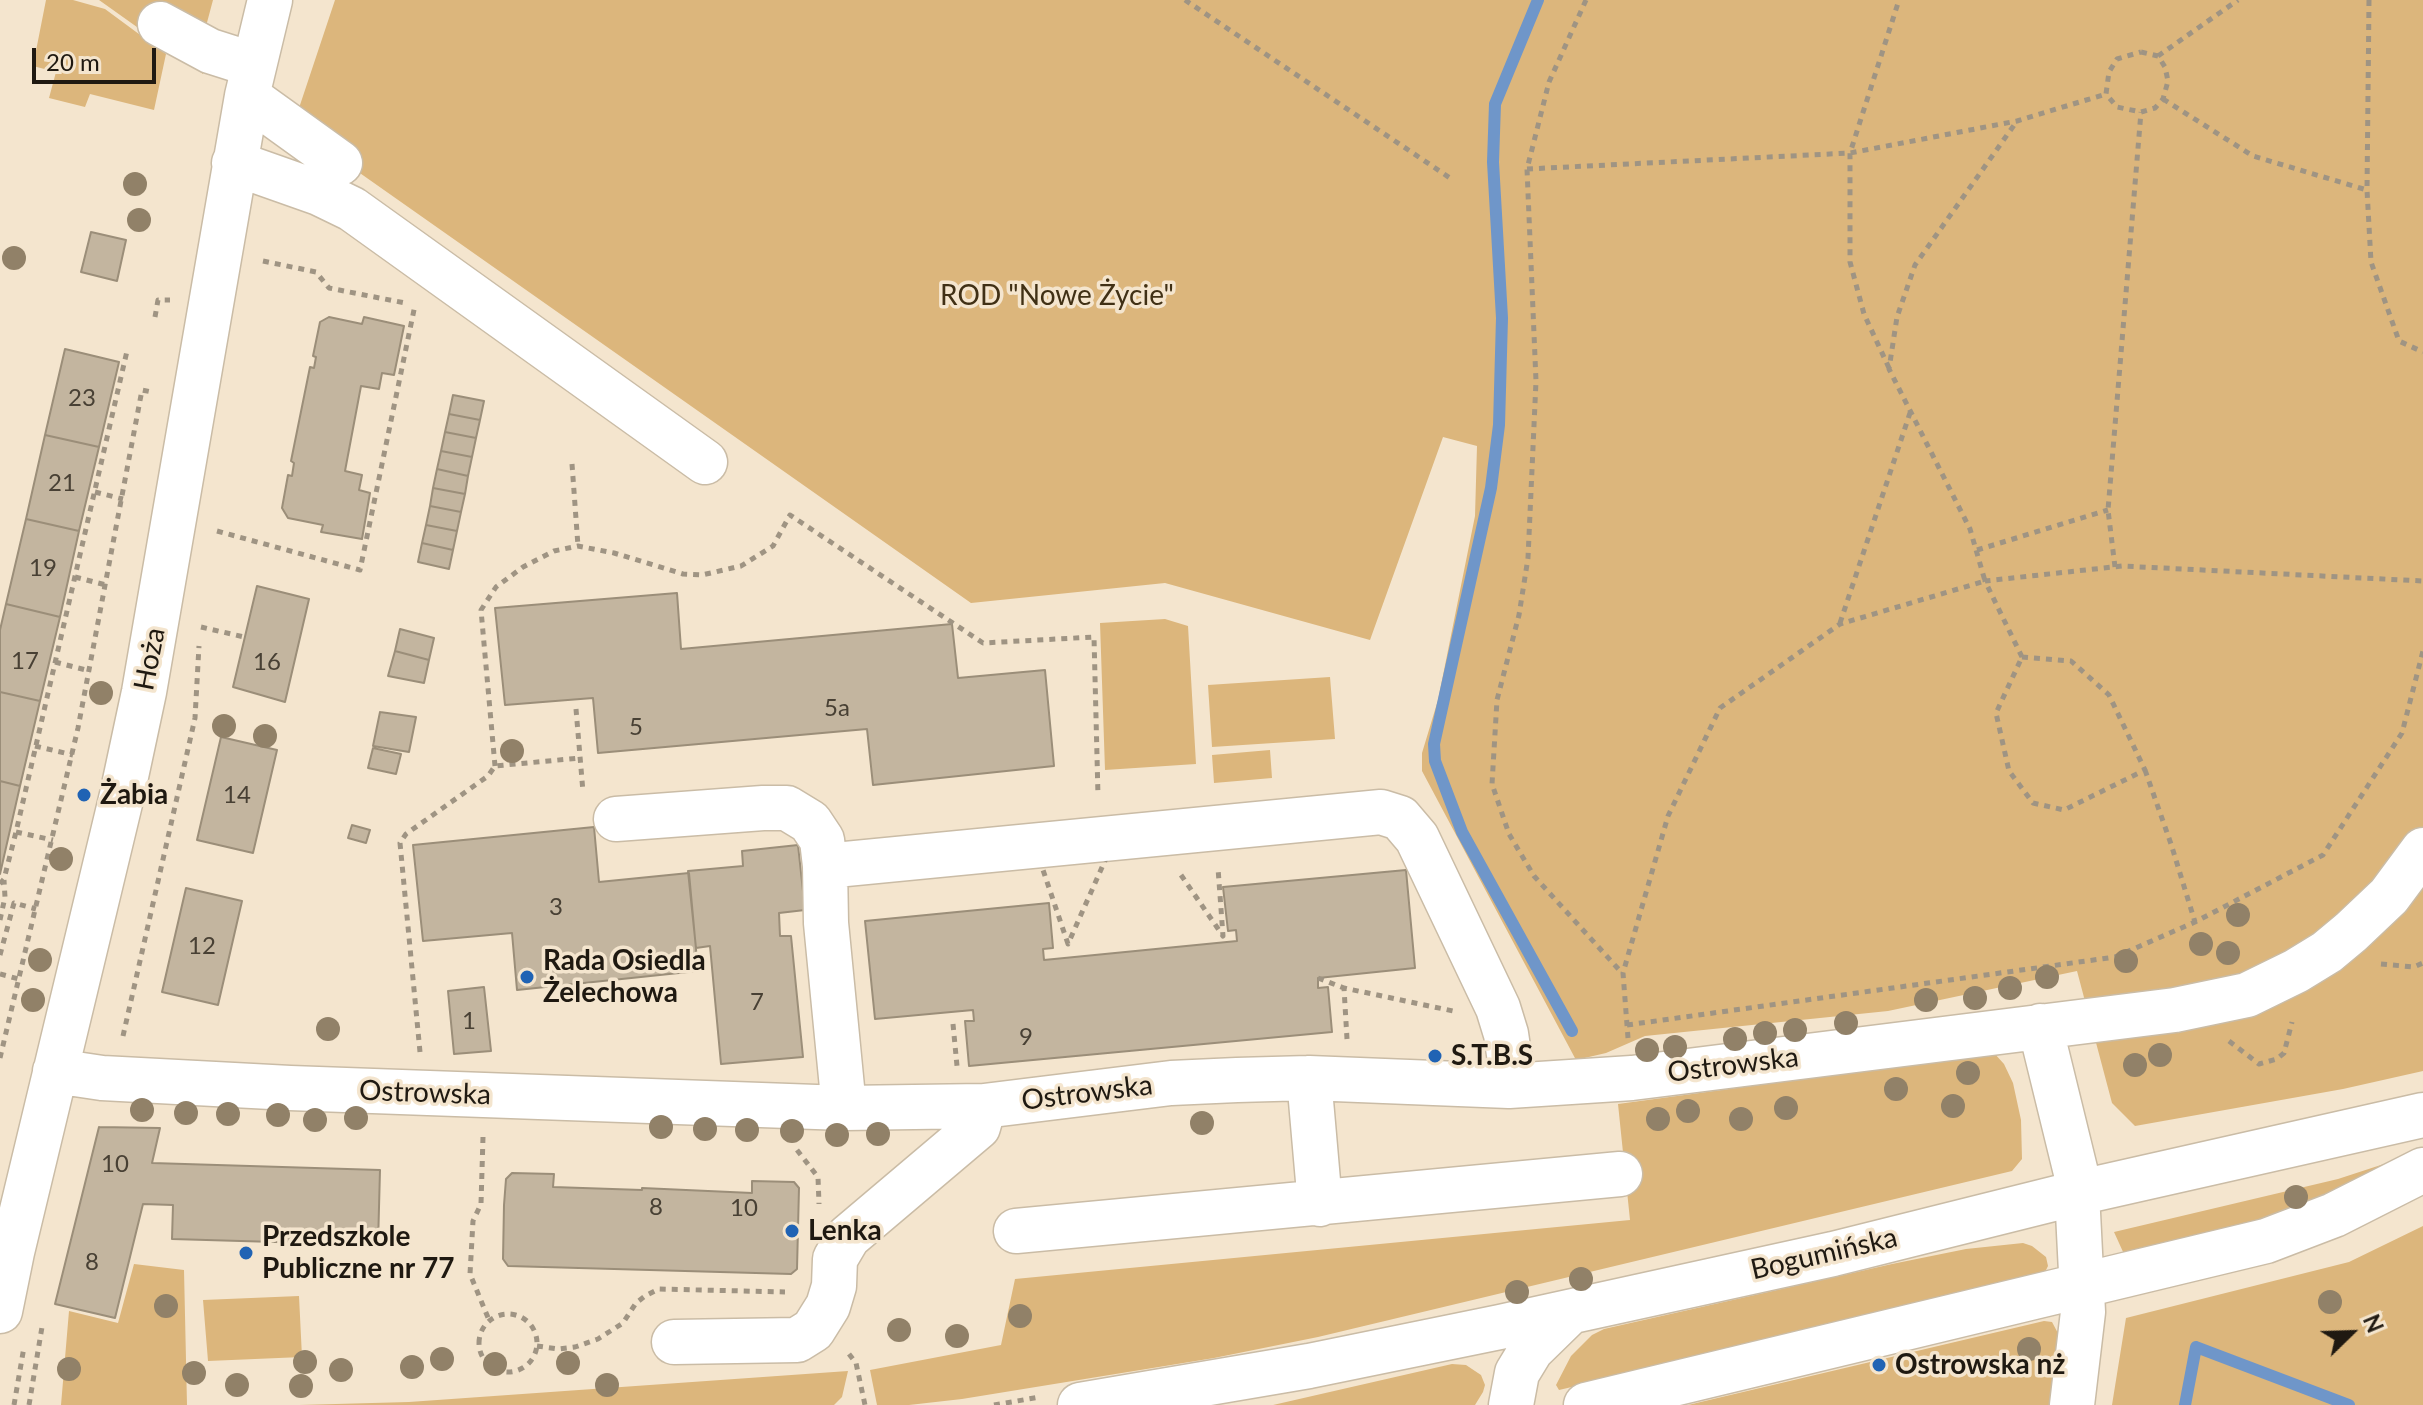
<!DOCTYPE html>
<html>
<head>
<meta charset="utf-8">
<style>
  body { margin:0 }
  #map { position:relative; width:2423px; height:1405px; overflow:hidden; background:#f4e5ce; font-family:Lato,sans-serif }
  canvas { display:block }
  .north { position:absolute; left:2311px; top:1293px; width:80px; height:80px; -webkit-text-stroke:6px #f4e5ce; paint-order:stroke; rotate:67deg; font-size:22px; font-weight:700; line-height:32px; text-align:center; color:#1f1911 }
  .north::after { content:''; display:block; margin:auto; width:28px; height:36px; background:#1f1911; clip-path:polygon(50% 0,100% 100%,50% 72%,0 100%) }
  .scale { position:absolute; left:32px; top:48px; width:124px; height:36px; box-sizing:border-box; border:4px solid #1f1911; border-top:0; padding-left:10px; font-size:24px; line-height:28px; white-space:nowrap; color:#1f1911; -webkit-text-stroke:6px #f4e5ce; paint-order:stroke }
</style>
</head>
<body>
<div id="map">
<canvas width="2423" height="1405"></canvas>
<div class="north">N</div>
<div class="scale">20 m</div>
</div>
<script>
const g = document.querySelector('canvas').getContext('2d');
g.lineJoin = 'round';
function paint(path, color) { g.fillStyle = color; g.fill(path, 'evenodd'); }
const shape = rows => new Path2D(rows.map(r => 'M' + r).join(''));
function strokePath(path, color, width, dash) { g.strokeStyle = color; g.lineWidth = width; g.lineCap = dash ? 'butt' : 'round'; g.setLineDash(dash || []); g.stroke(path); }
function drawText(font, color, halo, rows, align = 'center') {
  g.font = font + ' Lato,sans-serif'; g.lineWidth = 7; g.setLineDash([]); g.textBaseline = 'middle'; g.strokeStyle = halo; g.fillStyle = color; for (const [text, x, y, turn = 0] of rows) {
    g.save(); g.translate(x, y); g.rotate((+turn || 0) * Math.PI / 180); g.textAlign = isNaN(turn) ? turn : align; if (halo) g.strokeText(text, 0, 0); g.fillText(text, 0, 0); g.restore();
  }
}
paint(shape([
  [46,0,73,0,105,9,166,54,154,110,90,94,85,107,49,98,56,72,33,66],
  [99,0,213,0,205,30,210,51,203,74],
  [335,0,2423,0,2423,1071,2343,1089,2135,1126,2112,1103,2077,971,1888,1011,1645,1036,1606,1053,1576,1060,1422,771,1422,753,1438,700,1475,516,1477,446,1443,437,1370,640,1165,583,971,603,293,126],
  [1165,619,1188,626,1196,764,1105,770,1100,623],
  [1330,677,1335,739,1212,747,1208,685],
  [1270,750,1272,778,1214,783,1212,755],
  [1994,1053,2004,1064,2013,1083,2021,1120,2022,1159,2012,1171,1318,1337,1214,1358,962,1399,909,1405,877,1405,870,1370,1001,1345,1015,1279,1630,1220,1618,1104],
  [2390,1162,2393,1164,2322,1197,2262,1220,2124,1254,2114,1232,2338,1179],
  [2423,1226,2423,1405,2112,1405,2126,1318,2349,1262],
  [2023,1243,2032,1246,2046,1257,2048,1266,2043,1276,1559,1390,1556,1385,1571,1356,1592,1335,1604,1329,1892,1264,1966,1249],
  [134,1264,184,1270,187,1405,61,1405,69,1311,118,1323],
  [299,1296,302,1357,208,1361,203,1300],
  [2044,1321,2052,1322,2060,1337,2052,1405,1688,1405],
  [1452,1364,1466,1365,1481,1375,1485,1385,1483,1392,1475,1405,1273,1405],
  [848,1371,842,1397,834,1405,299,1405,409,1402]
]), '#dcb67c');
strokePath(shape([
  [1538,0,1495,104,1493,162,1502,318,1499,425,1491,488,1434,744,1435,761,1462,832,1572,1031],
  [2185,1405,2196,1347,2349,1405]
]), '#6f96c9', 12);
const building = shape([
  [91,232,126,240,117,281,81,272,91,232],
  [329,317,362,324,364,317,404,326,394,375,382,373,379,389,361,386,345,471,362,475,359,490,370,493,362,539,321,532,323,525,288,518,282,508,288,475,292,476,294,463,291,461,310,367,314,368,316,357,313,356,320,322,329,317],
  [65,349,119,362,99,447,45,435,65,349],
  [453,395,484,401,480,420,449,414,453,395],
  [449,414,480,420,476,438,445,432,449,414],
  [445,432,476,438,472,457,441,451,445,432],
  [45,435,99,447,79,531,26,519,45,435],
  [441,451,472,457,468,476,437,469,441,451],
  [437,469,468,476,465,494,433,488,437,469],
  [433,488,465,494,461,512,430,506,433,488],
  [430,506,461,512,457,531,426,525,430,506],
  [26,519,79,531,60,617,6,604,26,519],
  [426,525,457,531,453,550,422,543,426,525],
  [422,543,453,550,449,569,418,562,422,543],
  [257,586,309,599,285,702,233,687,257,586],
  [677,593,681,649,952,624,958,678,1045,670,1054,766,873,785,867,729,598,753,593,698,505,705,495,608,677,593],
  [6,604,60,617,40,701,0,692,0,630,6,604],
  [400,629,434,638,429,660,395,651,400,629],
  [395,651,429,660,424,683,388,676,395,651],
  [0,692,40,701,20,786,0,781,0,692],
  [380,712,416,717,409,752,373,746,380,712],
  [221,737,277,750,253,853,197,840,221,737],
  [373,748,401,754,396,774,368,768,373,748],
  [0,781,20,786,0,874,0,781],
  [352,825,370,830,366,843,348,838,352,825],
  [594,827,599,882,689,873,698,971,517,990,512,933,423,941,413,845,594,827],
  [798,845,805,910,779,913,780,936,791,936,803,1057,721,1064,710,946,696,948,688,871,743,866,742,851,798,845],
  [1406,870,1415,968,1318,978,1318,988,1328,987,1332,1032,969,1066,965,1021,974,1021,973,1010,875,1019,865,921,1049,903,1053,948,1043,949,1044,960,1237,941,1236,930,1228,931,1223,887,1406,870],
  [186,888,242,901,218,1005,162,992,186,888],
  [484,987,491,1051,454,1054,448,991,484,987],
  [99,1127,160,1128,152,1163,380,1170,378,1245,172,1239,173,1205,143,1204,115,1318,55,1304,99,1127],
  [512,1173,554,1174,553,1187,642,1190,642,1188,752,1193,752,1181,794,1182,799,1188,797,1269,791,1274,508,1266,503,1259,504,1205,506,1179,512,1173]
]);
paint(building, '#c3b59f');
strokePath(building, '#9b8e79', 2);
const minor = shape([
  [160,24,210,51,254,65],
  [247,96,340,163],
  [234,163,319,193,352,209,705,462],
  [616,819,763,808,787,808,810,822,822,840,825,866,1381,812,1400,818,1417,838,1498,1008,1506,1034,1510,1061,1509,1086],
  [825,866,826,923,844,1108],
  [2040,1026,2076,1173,2083,1312,2072,1405],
  [55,1071,102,1078,290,1088,844,1108,984,1106,1171,1083,1237,1080,1309,1078,1509,1086,1632,1078,2175,1010,2247,995,2296,971,2327,952,2351,932,2389,896,2423,850],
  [1309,1078,1320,1204],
  [1016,1231,1620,1174],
  [0,1311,12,1252,122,795,144,692,247,96,270,0],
  [674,1342,797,1340,813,1330,828,1306,834,1286,835,1259,848,1237,978,1127,984,1106],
  [1080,1405,1309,1366,1500,1327,1833,1254,2077,1193,2423,1115],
  [1511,1405,1517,1373,1531,1350,1570,1312],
  [1586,1405,2266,1241,2334,1215,2423,1170]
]);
strokePath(minor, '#cabca6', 47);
strokePath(shape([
  [1185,0,1453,180],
  [1586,0,1549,82,1527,169,1536,381,1528,558,1519,615,1497,700,1492,784,1509,834,1534,876,1622,973],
  [2369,0,2367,190,2371,262,2399,341,2423,352],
  [2141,52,2158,56,2165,67,2168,81,2163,99,2155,108,2141,112,2117,107,2106,94,2109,72,2117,59,2141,52],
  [2158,56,2238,0],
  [2163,99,2253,156,2367,190],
  [1527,169,1850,153,2017,121,2106,94],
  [263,261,316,272,329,288,405,303],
  [155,317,158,300,170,300],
  [1889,368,1864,314,1850,262,1850,153,1899,0],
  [572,464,578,546],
  [95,492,123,499],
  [217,531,360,570,415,305],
  [1977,550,2108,510],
  [2115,567,2108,510,2141,112],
  [75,577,106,585],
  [1840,623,1911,410],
  [201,627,244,637],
  [2022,657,1985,581,2122,566,2423,581],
  [2022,657,2071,661,2109,695,2145,770,2064,810,2033,803,2009,771,1996,713,2022,657],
  [55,662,90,671],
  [576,709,583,792],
  [35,746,73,755],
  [495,766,481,610,496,587,523,567,554,551,578,546,614,553,683,574,702,575,741,566,773,546,790,515,983,643,1094,637,1098,796],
  [2145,770,2171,844,2195,922],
  [16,832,53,840],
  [1107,856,1068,944,1041,864,1107,856],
  [1181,875,1223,936,1218,868],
  [0,884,4,879,16,832,127,351],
  [0,920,5,897,4,880],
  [0,955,14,903,36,909],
  [2381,964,2414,967,2423,963],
  [0,974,19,979],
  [1318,978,1344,988],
  [953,1024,957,1066],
  [1627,1025,2115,957,2195,922,2323,855,2402,733,2423,651],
  [123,1036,195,718,199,646],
  [1628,1038,1623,973,1668,816,1720,708,1840,624,1985,581,1970,529,1889,369,1897,317,1915,265,2017,121],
  [1347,1039,1344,988,1453,1011],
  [2229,1041,2259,1064,2277,1059,2284,1053,2292,1022],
  [420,1052,400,843,406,834,488,776,495,766,580,758],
  [0,1058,78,728,142,390,152,392],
  [483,1137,481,1204,473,1221,470,1274,489,1320],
  [797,1150,818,1177,819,1204],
  '479 1343a29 29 0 1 1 58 0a29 29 0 1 1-58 0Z',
  [537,1346,558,1349,575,1347,598,1339,623,1323,636,1303,645,1296,659,1289,785,1292],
  [849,1354,856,1363,865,1405],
  [14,1405,24,1347],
  [29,1405,42,1327],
  [994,1405,1040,1397]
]), '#9f9483', 5, [6, 6]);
strokePath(minor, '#fff', 44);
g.fillStyle = '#918168';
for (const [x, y] of [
  [135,184],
  [139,220],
  [14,258],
  [101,693],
  [224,726],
  [265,736],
  [512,751],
  [61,859],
  [2238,915],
  [2201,944],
  [2228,953],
  [40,960],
  [2126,961],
  [2047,977],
  [2010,988],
  [1975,998],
  [33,1000],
  [1926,1000],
  [1846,1023],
  [328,1029],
  [1795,1030],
  [1765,1033],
  [1735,1039],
  [1675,1047],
  [1647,1050],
  [2160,1055],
  [2135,1065],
  [1968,1073],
  [1896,1089],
  [1953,1106],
  [1786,1108],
  [142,1110],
  [1688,1111],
  [186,1113],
  [228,1114],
  [278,1115],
  [356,1118],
  [1658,1119],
  [1741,1119],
  [315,1120],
  [1202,1123],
  [661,1127],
  [705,1129],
  [747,1130],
  [792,1131],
  [878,1134],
  [837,1135],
  [2296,1197],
  [1581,1279],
  [1517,1292],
  [2330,1302],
  [166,1306],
  [1020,1316],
  [899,1330],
  [957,1336],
  [2029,1349],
  [442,1359],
  [305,1362],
  [568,1363],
  [495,1364],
  [412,1367],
  [69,1369],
  [341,1370],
  [194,1373],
  [237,1385],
  [607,1385],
  [301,1386]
]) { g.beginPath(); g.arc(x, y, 12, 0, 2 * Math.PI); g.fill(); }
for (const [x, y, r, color] of [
  [84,795,8,"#2063b4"],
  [527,977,8,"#2063b4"],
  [1435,1056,8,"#2063b4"],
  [792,1231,8,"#2063b4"],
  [246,1253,8,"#2063b4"],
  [1879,1365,8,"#2063b4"]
]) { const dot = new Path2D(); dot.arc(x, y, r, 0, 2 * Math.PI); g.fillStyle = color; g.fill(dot); strokePath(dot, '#f4e5ce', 3); }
drawText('24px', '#484034', null, [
  ["23",82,398],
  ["21",62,483],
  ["19",43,568],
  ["17",25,661],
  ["16",267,662],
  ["5a",837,708],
  ["5",636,727],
  ["14",237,795],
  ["3",556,907],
  ["12",202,946],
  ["7",757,1002],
  ["1",469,1021],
  ["9",1026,1037],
  ["10",115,1164],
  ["8",656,1207],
  ["10",744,1208],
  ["8",92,1262]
]);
drawText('28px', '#403015', '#f4e5ce', [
  ["ROD \"Nowe Życie\"",1057,296]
]);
drawText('28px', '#1f1911', '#f4e5ce', [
  ["Hoża",150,659,-79],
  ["Ostrowska",1733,1065,-7],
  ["Ostrowska",425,1093,2],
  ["Ostrowska",1087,1093,-7],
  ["Bogumińska",1824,1254,-13]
]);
drawText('bold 28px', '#1f1911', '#f4e5ce', [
  ["Żabia",100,795],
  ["Rada Osiedla",543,961],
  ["Żelechowa",543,993],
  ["S.T.B.S",1451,1056],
  ["Lenka",808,1231],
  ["Przedszkole",262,1237],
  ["Publiczne nr 77",262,1269],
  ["Ostrowska nż",1895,1365]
], 'left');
</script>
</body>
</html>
